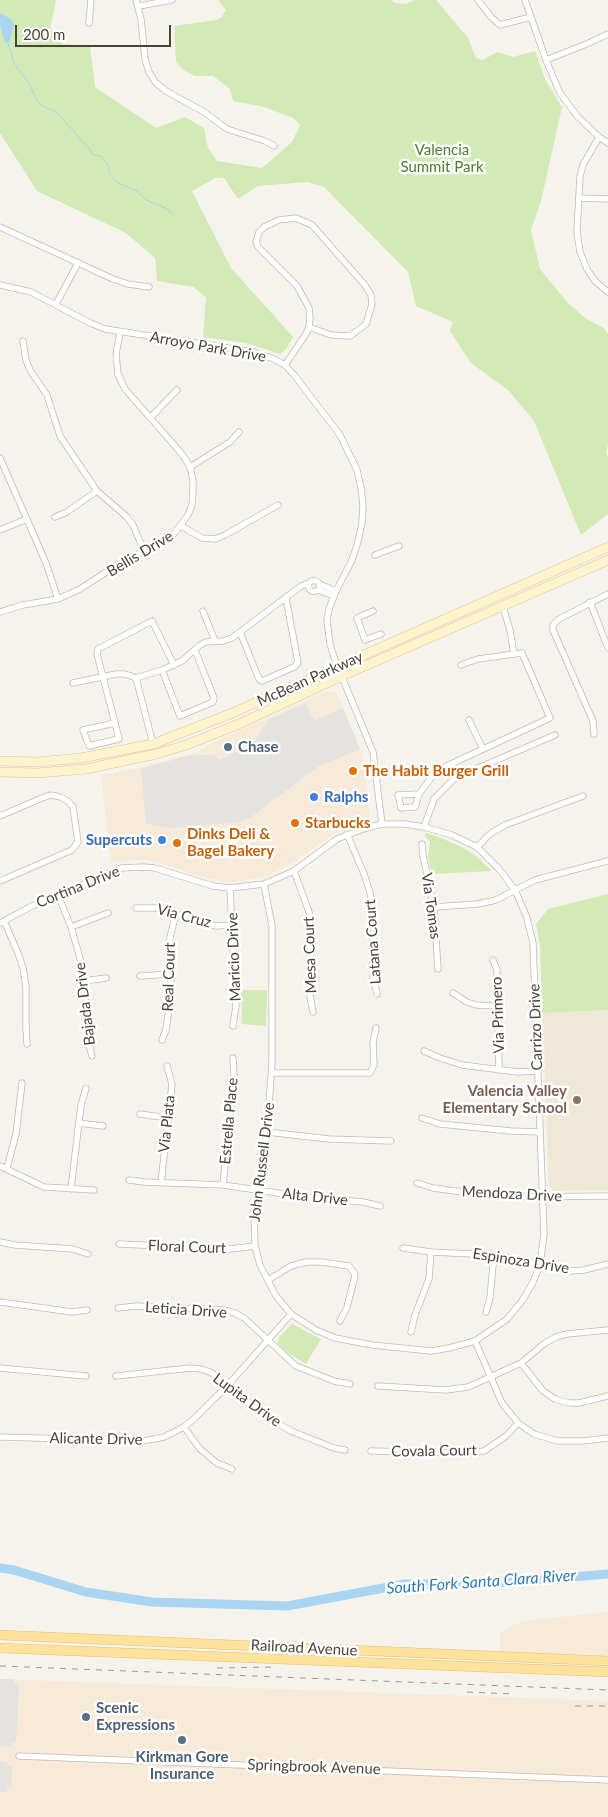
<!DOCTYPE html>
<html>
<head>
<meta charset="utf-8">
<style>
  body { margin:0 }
  #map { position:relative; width:608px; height:1817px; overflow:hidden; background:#f6f3ec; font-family:Lato,sans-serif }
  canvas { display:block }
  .scale { position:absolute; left:15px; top:25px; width:156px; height:22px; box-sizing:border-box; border:2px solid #4b4439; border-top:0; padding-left:6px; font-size:15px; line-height:18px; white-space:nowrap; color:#4b4439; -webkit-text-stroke:4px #fff; paint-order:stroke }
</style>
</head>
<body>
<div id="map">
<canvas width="608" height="1817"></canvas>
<div class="scale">200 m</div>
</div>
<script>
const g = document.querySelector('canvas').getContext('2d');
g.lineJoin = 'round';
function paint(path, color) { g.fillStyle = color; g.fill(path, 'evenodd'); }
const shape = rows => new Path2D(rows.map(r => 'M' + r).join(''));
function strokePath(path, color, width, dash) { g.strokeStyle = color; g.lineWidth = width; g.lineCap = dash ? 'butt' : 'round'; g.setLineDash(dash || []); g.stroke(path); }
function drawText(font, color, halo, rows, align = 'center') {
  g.font = font + ' Lato,sans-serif'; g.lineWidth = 5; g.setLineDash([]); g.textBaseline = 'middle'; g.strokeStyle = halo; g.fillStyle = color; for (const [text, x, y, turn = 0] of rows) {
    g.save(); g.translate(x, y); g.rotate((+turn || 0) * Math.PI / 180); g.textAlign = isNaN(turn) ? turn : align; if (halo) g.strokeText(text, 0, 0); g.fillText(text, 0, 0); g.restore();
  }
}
paint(shape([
  [327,691,336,692,360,749,364,764,370,815,369,819,336,832,295,861,270,875,252,879,230,882,207,878,159,863,146,860,132,860,111,862,101,775,138,768,198,752,212,743],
  [608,1612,608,1656,500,1652,500,1632,522,1621],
  [0,1679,608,1701,608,1817,0,1817]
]), '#f7ead8');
paint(shape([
  [608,1010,608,1190,554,1191,549,1186,542,1013]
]), '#efe8d6');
paint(shape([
  [0,0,56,0,50,29,62,44,90,46,95,87,156,128,185,117,204,128,208,148,217,161,262,168,292,142,300,125,293,118,264,107,233,101,230,89,213,76,195,76,185,71,176,62,174,26,216,20,222,17,226,10,218,0,391,0,395,3,406,4,414,0,436,0,468,38,476,58,483,60,497,52,513,57,535,51,545,79,562,107,541,201,531,230,540,269,567,302,585,318,604,328,608,334,608,445,606,451,608,459,608,514,581,535,534,421,508,390,471,363,450,331,453,322,416,306,408,272,324,187,308,182,258,186,238,199,224,178,215,178,192,191,231,268,293,337,286,349,280,354,246,343,203,337,206,298,194,287,157,281,155,258,126,233,37,191,0,133],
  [426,833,436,836,462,847,475,855,492,871,432,874,428,857,430,842,425,836],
  [608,894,608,1010,542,1013,540,945,536,924,548,909],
  [241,990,267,990,266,1026,242,1024],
  [292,1324,321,1339,306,1364,288,1353,278,1344,279,1337]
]), '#d2eab5');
paint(shape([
  [306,703,314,721,343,708,360,749,319,766,250,818,239,822,173,828,146,824,141,769,191,755,214,755,219,760,253,744,268,720],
  [0,1679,14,1679,14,1684,19,1685,16,1743,12,1743,11,1747,0,1746],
  [0,1761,7,1762,8,1766,12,1766,11,1787,7,1787,7,1792,0,1792]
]), '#e5e3e0');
paint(shape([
  [0,13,11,19,14,24,9,44,4,41,0,24]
]), '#a9d4f2');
strokePath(shape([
  [8,44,12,54,12,60,30,85,36,99,41,105,56,112,89,148,93,155,101,156,108,165,110,175,118,183,137,191,146,200,168,209,171,213]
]), '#a9d4f2', 1);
strokePath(shape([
  [0,1568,14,1570,86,1592,152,1602,287,1606,405,1584,484,1584,608,1574]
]), '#a9d4f2', 9);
const minor = shape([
  [136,0,141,19,145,59,149,72,156,83,166,91,204,112,227,129,265,141,274,146],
  [478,0,492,18,500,25,531,17],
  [525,0,546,60,560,93,578,117,599,137,608,143],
  [139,6,172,0],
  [89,23,91,0],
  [546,60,589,43,608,34],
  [599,137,583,165,580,176,577,232,580,252,587,269,595,281,608,292],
  [579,198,608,199],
  [0,227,113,279,128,284,149,287],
  [0,285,31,292,90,323,105,329,254,352,274,359,285,365,295,376,340,435,357,470,361,488,363,505,362,523,357,545,352,560,336,591,329,609,327,621,330,644,335,660,373,752,382,824],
  [56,304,78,263],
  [23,341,26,360,30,370,47,395,60,436,97,491,127,517,133,525,144,551],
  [285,365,306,334,309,327,310,318,309,308,297,286,258,247,256,242,259,232,264,227,279,220,296,218,312,225,364,284,371,295,372,304,366,324,350,336,331,335,309,327],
  [150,418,177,390],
  [0,458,46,563,58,599],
  [190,467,230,442,239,432],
  [55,517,67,512,97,491],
  [181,526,202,538,215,539,225,535,278,505],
  [0,530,27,519],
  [375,555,399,546],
  '308.5 586a5.5 5.5 0 1 1 11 0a5.5 5.5 0 1 1-11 0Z',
  [319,584,336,591],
  [318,590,334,596],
  [590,602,608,648],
  [503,607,510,630,514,654],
  [203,611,215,641],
  [373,611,357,618,365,640,381,634],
  [0,612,23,605,58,599,80,589,125,560,164,542,173,535,188,515,192,505,193,492,193,480,190,467,182,454,125,389,118,374,116,354,120,332],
  [240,632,259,679,262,681,294,667,298,663,286,598],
  [162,670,180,716,213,702,214,698,195,650],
  [73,683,116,674,125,674,136,678],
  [469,720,483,749],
  [115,723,83,730,89,746,119,739,115,723,97,654,98,649,152,621,174,665],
  [594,734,593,721,553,630,553,625,559,619,608,594],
  [153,744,136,678,162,670,182,661,200,645,206,642,223,641,232,638,301,586,309,583],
  [419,794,398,795,401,808,415,807,419,794,436,771,550,718,522,653,478,659,461,665],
  [0,816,42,798,50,795,61,797,68,801,73,807,78,842,72,850,0,881],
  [424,827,434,799,455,778,555,735],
  [347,834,364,874,370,892,374,925,373,977,377,994],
  [422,844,423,856,434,907,438,969],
  [477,847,491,833,505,825,583,796],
  [294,871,309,912,311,924,310,996,313,1012],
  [230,888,236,1006,233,1026],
  [58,895,71,927,80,958,85,994,88,1041,92,1056],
  [434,907,478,904,496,900,535,880,608,861],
  [136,908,158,908,204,923,216,926,232,925],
  [4,921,18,953,23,968,26,987,26,1027,27,1044],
  [0,923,34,905,121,868,144,867,155,868,213,886,230,888,264,884,294,871,337,839,363,829,382,824,405,824,424,827,452,835,477,847,500,870,515,890,527,918,533,943,544,1234,540,1265,532,1284,522,1301,507,1319,475,1341,449,1348,431,1351,372,1345,335,1338,316,1330,291,1314,276,1296,260,1265,255,1246,254,1211,267,1132,272,1063,272,926,264,884],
  [71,927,108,913],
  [493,960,497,970,499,1070],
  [140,976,171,974],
  [84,981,106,978],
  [453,993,467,1002,476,1005,498,1006],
  [162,1040,166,1030,171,995,170,937,176,914],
  [424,1051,440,1058,462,1065,518,1072,538,1071],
  [272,1073,370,1073,374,1065,373,1042,376,1028],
  [140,1114,168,1118],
  [422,1118,440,1124,511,1131,540,1132],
  [79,1123,103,1126],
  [267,1132,329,1139,391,1141],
  [0,1166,44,1187,94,1190],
  [7,1168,16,1134,22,1083],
  [129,1180,144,1182,223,1185,305,1197,363,1202,380,1206],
  [161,1183,172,1084,167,1066],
  [417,1183,433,1188,485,1195,513,1197,608,1196],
  [223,1185,234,1075,233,1058],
  [71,1189,81,1105,86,1088],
  [0,1242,15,1245,73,1249,88,1254],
  [119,1244,230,1249,255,1246],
  [403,1248,431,1252,494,1255,570,1271,584,1270,608,1264],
  [268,1280,291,1266,306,1262,321,1262,349,1266,355,1274,354,1280,347,1307,340,1321],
  [0,1302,72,1312,87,1310],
  [118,1308,137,1306,224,1310,235,1313,244,1318,296,1366,334,1381,350,1384],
  [486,1312,490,1298,494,1255],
  [411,1332,415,1315,429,1279,431,1252],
  [475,1341,502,1403,518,1423,534,1434,558,1441,583,1441,608,1438],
  [521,1363,543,1391,555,1399,569,1403,579,1403,608,1396],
  [0,1368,86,1376],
  [116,1376,190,1368,201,1369,210,1372,222,1380,255,1408,272,1420,291,1431,334,1448,345,1450],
  [378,1386,446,1390,468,1387,521,1363,545,1343,556,1337,567,1334,608,1330],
  [184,1427,200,1449,217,1463,232,1469],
  [0,1437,143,1441,164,1437,184,1427,195,1418,228,1385,291,1314],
  [371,1451,469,1453,484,1451,506,1436,518,1423],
  [19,1756,608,1780]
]);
const secondary = shape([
  [0,761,37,762,81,758,153,744,230,714,608,547],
  [0,772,37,773,86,769,156,754,186,745,239,724,342,676,608,560]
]);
const primary = shape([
  [0,1635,608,1661],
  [0,1648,608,1672]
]);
strokePath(minor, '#c2bbae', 7);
strokePath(secondary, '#d6c79b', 10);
strokePath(primary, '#e6c16a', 10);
strokePath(minor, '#fff', 5.5);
strokePath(secondary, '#fff3cd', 9);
strokePath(primary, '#ffe39c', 9);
strokePath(shape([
  [0,1666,608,1690],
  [217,1668,275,1667],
  [467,1692,514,1694],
  [575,1706,608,1706]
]), '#9a9a9a', 1, [6, 6]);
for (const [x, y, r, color] of [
  [228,747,5,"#5c6f8a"],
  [353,771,5,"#e8710a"],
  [314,797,5,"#3f7fe0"],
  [295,823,5,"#e8710a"],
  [162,840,5,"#3f7fe0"],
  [177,843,5,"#e8710a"],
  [577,1100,5,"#8d6e63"],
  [86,1717,5,"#5c6f8a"],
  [182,1740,5,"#5c6f8a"]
]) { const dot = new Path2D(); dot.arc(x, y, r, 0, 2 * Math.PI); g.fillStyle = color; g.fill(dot); strokePath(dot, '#fff', 2); }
drawText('15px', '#4a7f2a', '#fff', [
  ["Valencia",442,150],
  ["Summit Park",442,167]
]);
drawText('15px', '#4b4439', '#fff', [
  ["Arroyo Park Drive",208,347,10],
  ["Bellis Drive",140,554,-31],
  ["McBean Parkway",310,679,-24],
  ["Cortina Drive",78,887,-22],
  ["Via Tomas",431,906,82],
  ["Via Cruz",184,916,15],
  ["Latana Court",373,942,-94],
  ["Mesa Court",310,955,-92],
  ["Maricio Drive",234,957,-92],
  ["Real Court",169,977,-88],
  ["Bajada Drive",85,1004,-97],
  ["Via Primero",498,1015,-92],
  ["Carrizo Drive",536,1027,-92],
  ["Estrella Place",229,1121,-85],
  ["Via Plata",167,1124,-84],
  ["John Russell Drive",262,1162,-83],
  ["Mendoza Drive",512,1194,3],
  ["Alta Drive",315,1197,6],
  ["Floral Court",187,1247,2],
  ["Espinoza Drive",521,1261,9],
  ["Leticia Drive",186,1310,4],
  ["Lupita Drive",247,1400,36],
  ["Alicante Drive",96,1439,1],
  ["Covala Court",434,1451,-1],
  ["Railroad Avenue",304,1648,3],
  ["Springbrook Avenue",314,1767,2]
]);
drawText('bold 15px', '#4e5e75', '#fff', [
  ["Chase",238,747],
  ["Scenic",96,1708],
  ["Expressions",96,1725],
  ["Kirkman Gore",182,1757,"center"],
  ["Insurance",182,1774,"center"]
], 'left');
drawText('bold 15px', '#c56008', '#fff', [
  ["The Habit Burger Grill",363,771],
  ["Starbucks",305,823],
  ["Dinks Deli &",187,834],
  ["Bagel Bakery",187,851]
], 'left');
drawText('bold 15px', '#366cbe', '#fff', [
  ["Ralphs",324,797],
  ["Supercuts",152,840,"right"]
], 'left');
drawText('bold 15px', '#785e54', '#fff', [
  ["Valencia Valley",567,1091],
  ["Elementary School",567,1108]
], 'right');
drawText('italic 16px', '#2e7ab2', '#fff', [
  ["South Fork Santa Clara River",481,1582,-4]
]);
</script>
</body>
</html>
